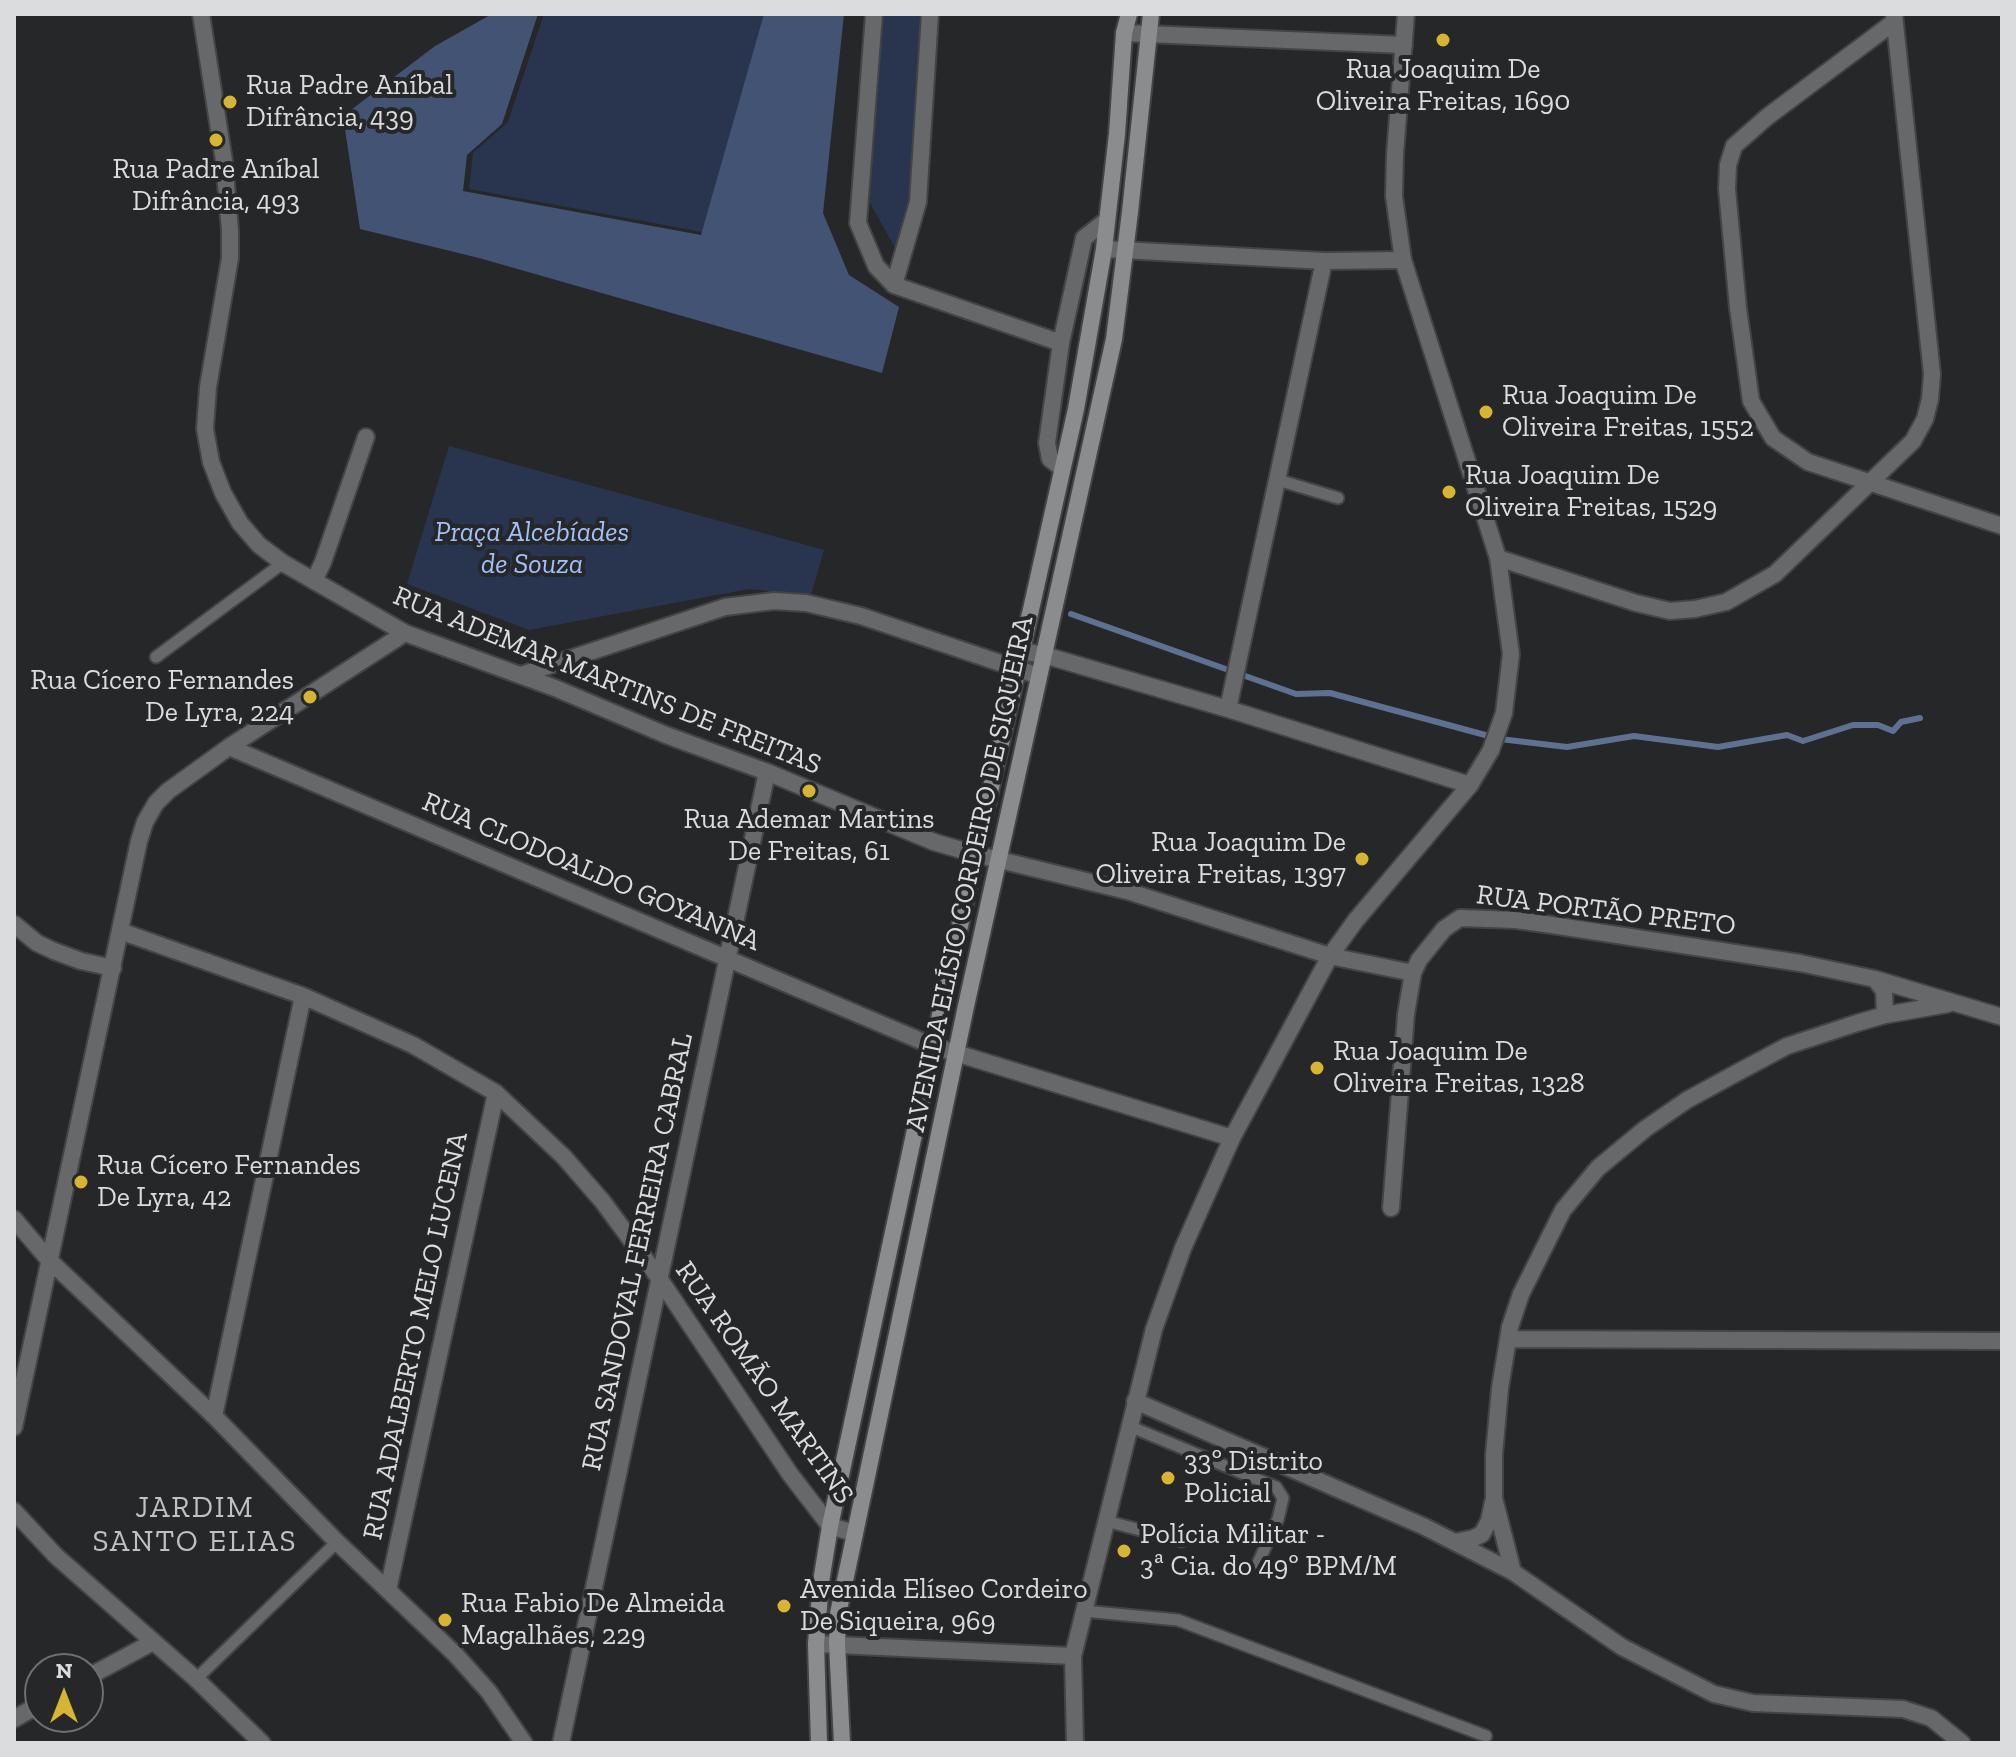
<!DOCTYPE html>
<html>
<head>
<meta charset="utf-8">
<style>
  body { margin:0 }
  #map { position:relative; width:2016px; height:1757px; overflow:hidden; background:#252729; font-family:"Zilla Slab",serif }
  canvas { display:block }
  .frame { position:absolute; inset:0; border:16px solid #dbdcde; pointer-events:none }
  .north { position:absolute; left:24px; top:1653px; width:80px; height:80px; box-sizing:border-box; background:#252729; border:2px solid #6e6f71; border-radius:50%; rotate:0deg; font-size:22px; font-weight:700; line-height:32px; text-align:center; color:#dbdcde }
  .north::after { content:''; display:block; margin:auto; width:28px; height:36px; background:#d8b434; clip-path:polygon(50% 0,100% 100%,50% 72%,0 100%) }
</style>
</head>
<body>
<div id="map">
<canvas width="2016" height="1757"></canvas>
<div class="frame"></div>
<div class="north">N</div>
</div>
<script>
const g = document.querySelector('canvas').getContext('2d');
g.lineJoin = 'round';
function paint(path, color) { g.fillStyle = color; g.fill(path, 'evenodd'); }
const shape = rows => new Path2D(rows.map(r => 'M' + r).join(''));
function strokePath(path, color, width, dash) { g.strokeStyle = color; g.lineWidth = width; g.lineCap = dash ? 'butt' : 'round'; g.setLineDash(dash || []); g.stroke(path); }
function drawText(font, color, halo, rows, align = 'center') {
  g.font = font + ' "Zilla Slab",serif'; g.lineWidth = 8; g.setLineDash([]); g.textBaseline = 'middle'; g.strokeStyle = halo; g.fillStyle = color; for (const [text, x, y, turn = 0] of rows) {
    g.save(); g.translate(x, y); g.rotate((+turn || 0) * Math.PI / 180); g.textAlign = isNaN(turn) ? turn : align; if (halo) g.strokeText(text, 0, 0); g.fillText(text, 0, 0); g.restore();
  }
}
paint(shape([
  [544,14,770,14,708,233,469,189,473,153,508,122],
  [876,14,923,14,913,203,900,257,869,201],
  [449,446,824,550,811,595,749,589,529,630,407,584]
]), '#29354e');
paint(shape([
  [492,14,538,14,502,124,467,155,463,191,701,235,764,14,844,14,823,213,849,275,899,307,882,373,479,258,360,229,343,116,435,46]
]), '#435374');
strokePath(shape([
  [1071,614,1296,694,1330,693,1500,739,1567,747,1634,736,1718,747,1787,735,1803,741,1853,725,1878,725,1893,731,1901,722,1920,718]
]), '#5f7192', 6);
const service = shape([
  [1278,480,1338,498],
  [156,657,283,563],
  [1129,1426,1276,1487,1283,1498,1278,1519,1258,1563],
  [1106,1521,1182,1541],
  [1084,1611,1178,1620,1486,1736],
  [196,1679,337,1542]
]);
const minor = shape([
  [874,14,858,223,876,266,894,285,1061,343],
  [1894,22,1767,117,1734,146,1728,165,1727,189,1738,308,1751,401,1773,438,1808,462,2002,526],
  [1124,33,1404,45],
  [1104,249,1324,261,1403,260],
  [894,285,918,202,930,14],
  [1062,468,1050,459,1047,443,1061,343,1084,238,1107,220],
  [1498,558,1636,603,1670,611,1695,609,1726,602,1775,574,1913,441,1925,419,1930,399,1932,374,1894,14],
  [314,581,323,562,366,437],
  [1021,651,1044,655,1228,709,1470,785],
  [521,675,725,607,774,601,806,603,861,616,1039,676],
  [1228,709,1324,261],
  [229,747,933,1046,1232,1138],
  [14,924,37,943,54,951,81,961,113,968],
  [120,931,303,996,413,1045,496,1093,564,1157,603,1202,659,1278,790,1474,830,1526,854,1533],
  [1330,956,1413,973],
  [1875,979,1884,991,1885,1015],
  [1391,1208,1406,1014,1413,973,1419,960,1444,929,1460,918,1516,920,1552,925,1800,963,1875,979,2002,1017],
  [14,1219,49,1260,214,1416,337,1542,455,1654,489,1692,524,1743],
  [1508,1339,2002,1341],
  [1135,1401,1423,1526,1513,1572,1622,1647,1714,1694,1753,1703,1903,1709,1931,1718,1962,1743],
  [214,1416,303,996],
  [14,1427,139,841,145,822,156,803,168,791,229,747,405,633],
  [14,1511,56,1556,196,1679,262,1743],
  [1455,1542,1474,1538,1482,1534,1489,1521,1493,1502],
  [1513,1572,1494,1498,1494,1455,1500,1388,1510,1327,1521,1294,1563,1210,1598,1168,1645,1129,1687,1100,1742,1070,1787,1046,1857,1023,1885,1015,1948,1004],
  [388,1590,496,1093],
  [816,1644,1073,1656],
  [88,1677,153,1642],
  [14,1719,40,1704],
  [561,1743,767,772]
]);
const tertiary = shape([
  [201,14,224,161,230,230,230,258,208,387,205,429,211,462,223,493,240,523,259,545,283,563,405,633,555,688,666,735,767,772,934,842,975,854,1127,891,1330,956],
  [1075,1743,1073,1656,1154,1329,1183,1248,1232,1138,1330,956,1356,920,1470,785,1491,750,1504,713,1511,654,1498,558,1403,260,1394,196,1395,154,1406,14]
]);
const secondary = shape([
  [819,1743,816,1644,821,1582,830,1526,933,1046,1076,409,1104,249,1117,134,1124,33,1129,14],
  [842,1743,837,1643,838,1614,966,1006,1114,339,1130,212,1151,14]
]);
strokePath(service, '#424446', 15);
strokePath(minor, '#424446', 20);
strokePath(tertiary, '#424446', 20);
strokePath(secondary, '#424446', 20);
strokePath(service, '#676869', 11);
strokePath(minor, '#676869', 16);
strokePath(tertiary, '#676869', 16);
strokePath(secondary, '#8b8c8e', 16);
for (const [x, y, r, color] of [
  [1443,40,8,"#d8b434"],
  [230,102,8,"#d8b434"],
  [216,140,8,"#d8b434"],
  [1486,412,8,"#d8b434"],
  [1449,492,8,"#d8b434"],
  [310,697,8,"#d8b434"],
  [809,791,8,"#d8b434"],
  [1362,859,8,"#d8b434"],
  [1317,1068,8,"#d8b434"],
  [81,1182,8,"#d8b434"],
  [1168,1478,8,"#d8b434"],
  [1124,1551,8,"#d8b434"],
  [784,1606,8,"#d8b434"],
  [445,1620,8,"#d8b434"]
]) { const dot = new Path2D(); dot.arc(x, y, r, 0, 2 * Math.PI); g.fillStyle = color; g.fill(dot); strokePath(dot, '#252729', 3); }
drawText('28px', '#dbdcde', '#252729', [
  ["Rua Joaquim De",1443,70,"center"],
  ["Oliveira Freitas, 1690",1443,102,"center"],
  ["Rua Padre Aníbal",246,86],
  ["Difrância, 439",246,118],
  ["Rua Padre Aníbal",216,170,"center"],
  ["Difrância, 493",216,202,"center"],
  ["Rua Joaquim De",1502,396],
  ["Oliveira Freitas, 1552",1502,428],
  ["Rua Joaquim De",1465,476],
  ["Oliveira Freitas, 1529",1465,508],
  ["Rua Cícero Fernandes",294,681,"right"],
  ["De Lyra, 224",294,713,"right"],
  ["Rua Ademar Martins",809,820,"center"],
  ["De Freitas, 61",809,852,"center"],
  ["Rua Joaquim De",1346,843,"right"],
  ["Oliveira Freitas, 1397",1346,875,"right"],
  ["Rua Joaquim De",1333,1052],
  ["Oliveira Freitas, 1328",1333,1084],
  ["Rua Cícero Fernandes",97,1166],
  ["De Lyra, 42",97,1198],
  ["33º Distrito",1184,1462],
  ["Policial",1184,1494],
  ["Polícia Militar -",1140,1535],
  ["3ª Cia. do 49º BPM/M",1140,1567],
  ["Avenida Elíseo Cordeiro",800,1590],
  ["De Siqueira, 969",800,1622],
  ["Rua Fabio De Almeida",461,1604],
  ["Magalhães, 229",461,1636]
], 'left');
drawText('italic 28px', '#a3c0f9', '#252729', [
  ["Praça Alcebíades",532,533],
  ["de Souza",532,565]
]);
drawText('28px', '#dbdcde', '#252729', [
  ["RUA ADEMAR MARTINS DE FREITAS",607,681,22],
  ["RUA CLODOALDO GOYANNA",591,872,23],
  ["AVENIDA ELÍSIO CORDEIRO DE SIQUEIRA",970,874,-78],
  ["RUA PORTÃO PRETO",1606,911,7],
  ["RUA SANDOVAL FERREIRA CABRAL",638,1252,-78],
  ["RUA ADALBERTO MELO LUCENA",416,1336,-78],
  ["RUA ROMÃO MARTINS",764,1383,55]
]);
g.letterSpacing = '2px';
drawText('30px', '#c0c1c5', '#252729', [
  ["JARDIM",195,1508],
  ["SANTO ELIAS",195,1542]
]);
g.letterSpacing = '0px';
</script>
</body>
</html>
